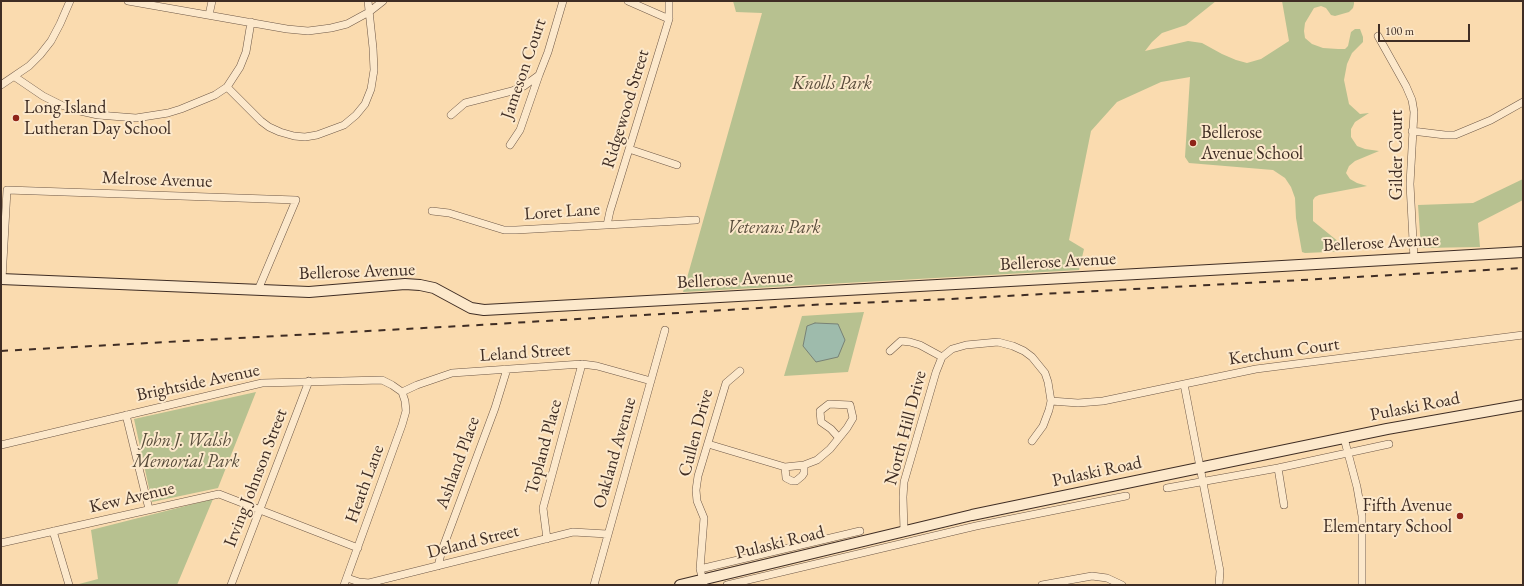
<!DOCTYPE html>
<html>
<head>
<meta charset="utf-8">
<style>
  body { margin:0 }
  #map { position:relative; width:1524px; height:586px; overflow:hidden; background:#fadbaf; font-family:"EB Garamond",serif }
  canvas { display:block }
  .frame { position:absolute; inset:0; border:2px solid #3f2d24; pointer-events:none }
  .scale { position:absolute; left:1378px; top:24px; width:92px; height:18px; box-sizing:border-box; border:2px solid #3f2d24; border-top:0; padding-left:5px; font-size:12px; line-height:14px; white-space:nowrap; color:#3f2d24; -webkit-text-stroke:3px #fce8cb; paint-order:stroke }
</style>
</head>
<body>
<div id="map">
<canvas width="1524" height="586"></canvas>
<div class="frame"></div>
<div class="scale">100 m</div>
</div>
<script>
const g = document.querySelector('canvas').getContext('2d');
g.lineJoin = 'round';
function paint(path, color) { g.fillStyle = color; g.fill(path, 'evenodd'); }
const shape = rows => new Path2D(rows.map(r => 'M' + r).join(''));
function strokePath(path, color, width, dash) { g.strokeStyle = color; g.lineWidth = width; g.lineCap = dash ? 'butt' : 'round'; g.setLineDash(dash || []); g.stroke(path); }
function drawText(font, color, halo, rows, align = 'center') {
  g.font = font + ' "EB Garamond",serif'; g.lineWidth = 4; g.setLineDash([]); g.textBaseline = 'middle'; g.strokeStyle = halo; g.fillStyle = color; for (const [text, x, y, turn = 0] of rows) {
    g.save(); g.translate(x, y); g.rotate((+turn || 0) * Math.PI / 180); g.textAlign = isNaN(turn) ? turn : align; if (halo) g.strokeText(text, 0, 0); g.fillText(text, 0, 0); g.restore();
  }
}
paint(shape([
  [733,1,1216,1,1186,25,1162,33,1152,42,1145,51,1188,41,1202,43,1222,54,1236,60,1247,63,1261,59,1289,41,1282,1,1354,1,1354,4,1353,8,1349,12,1335,16,1331,15,1326,8,1321,6,1314,8,1305,23,1304,31,1305,38,1312,44,1323,48,1338,49,1345,49,1348,46,1351,32,1355,29,1360,29,1363,37,1363,42,1352,53,1347,64,1344,80,1349,104,1360,114,1369,113,1355,122,1351,129,1351,137,1357,146,1365,149,1379,151,1355,161,1349,166,1346,173,1350,179,1357,183,1367,186,1319,195,1315,197,1313,200,1313,221,1350,251,1305,253,1302,252,1296,218,1295,198,1291,187,1285,178,1273,170,1189,163,1185,157,1190,77,1161,82,1117,102,1091,131,1069,240,1084,249,1079,270,683,292,762,13,736,12],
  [1523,179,1523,200,1478,223,1480,247,1421,248,1418,205,1473,203],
  [864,312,848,372,784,376,802,316],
  [256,392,218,488,152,502,134,419],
  [213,499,177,585,79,585,79,584,98,579,91,530]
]), '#b7c190');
const water = shape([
  [815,323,838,324,845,340,838,357,816,362,803,346,807,326,815,323]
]);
paint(water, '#9ebbac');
strokePath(water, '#788276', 1);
const street = shape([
  [128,1,287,29,308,31,331,28,347,24,369,12,383,1],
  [628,1,669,19],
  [209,15,212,1],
  [1378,36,1406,86,1412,100,1414,112,1410,184,1414,259],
  [15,77,43,96,61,105,80,111,98,115,136,118,168,113,181,109,215,95,227,87,240,67,246,52,251,22],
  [1,85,29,66,40,55,51,41,60,24,70,1],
  [227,87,261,121,269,127,280,132,294,136,305,137,317,135,344,125,356,115,365,104,371,89,374,70,373,48,368,1],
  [451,115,465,103,512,91,524,86,539,75],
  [1412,131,1445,135,1455,135,1491,120,1523,102],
  [510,145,520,130,539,75,548,52,563,1],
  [629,149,677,165],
  [432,211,449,213,504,230,516,230,696,220],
  [607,225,610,211,669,19,669,1],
  [2,279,7,190,296,200,258,290],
  [890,351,901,341,910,342,920,345,942,357],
  [942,357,952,349,966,345,998,342,1013,346,1024,351,1032,357,1045,373,1048,382,1051,401,1049,410,1043,426,1032,441],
  [1184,384,1216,550,1220,571,1219,585],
  [402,392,417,385,452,373,582,364,597,366,651,381],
  [1051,401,1078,403,1103,401,1256,369,1523,335],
  [126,415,149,509],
  [1344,438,1357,487,1362,516,1362,585],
  [708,444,785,467,804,465,817,460,830,449,847,428,853,418,850,405,829,404,820,411,821,422,831,429,839,438],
  [1,445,262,383,382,380,392,385,402,392],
  [785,467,786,478,792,481,796,481,802,476,804,473,804,465],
  [1278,468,1284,505],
  [1167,488,1278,468,1389,444],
  [53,531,69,585],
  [904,531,903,497,904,482,936,372,942,357],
  [547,539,543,508,582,364],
  [1,543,219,494,358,548],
  [438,566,442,550,495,408,507,369],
  [700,569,860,531],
  [347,578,359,582,369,583,573,532,607,534],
  [231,585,309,381],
  [344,585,402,425,406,411,405,401,402,392],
  [594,585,665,330],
  [704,585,700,569,704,518,697,501,696,490,698,476,726,383,740,371],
  [727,585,976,526,1126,496],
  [1042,585,1092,576,1107,578,1122,585]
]);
const secondary = shape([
  [1,279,309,292,405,284,420,285,434,288,471,308,484,310,1282,266,1523,252],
  [680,585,972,515,1387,429,1523,405]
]);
strokePath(street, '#6e5847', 8);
strokePath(secondary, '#3f2d24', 12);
strokePath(street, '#fce8cb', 7);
strokePath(secondary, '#fce8cb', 10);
strokePath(shape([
  [1,351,479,325,809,305,950,299,1523,268]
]), '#3f2d24', 2, [7, 7]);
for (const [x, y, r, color] of [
  [16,118,4,"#8f2418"],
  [1193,143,4,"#8f2418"],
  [1460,516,4,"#8f2418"]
]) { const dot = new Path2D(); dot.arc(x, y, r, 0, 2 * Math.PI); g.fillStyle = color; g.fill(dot); strokePath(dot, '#fce8cb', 1.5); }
drawText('18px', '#3f2d24', '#fce8cb', [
  ["Jameson Court",524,69,-71],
  ["Ridgewood Street",626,109,-73],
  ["Gilder Court",1397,155,-90],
  ["Melrose Avenue",157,180,2],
  ["Loret Lane",562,212,-4],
  ["Bellerose Avenue",1381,243,-3],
  ["Bellerose Avenue",1058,262,-3],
  ["Bellerose Avenue",357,272,-2],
  ["Bellerose Avenue",735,280,-3],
  ["Ketchum Court",1284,352,-8],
  ["Leland Street",525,353,-4],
  ["Brightside Avenue",198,383,-12],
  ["Pulaski Road",1415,407,-11],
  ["North Hill Drive",906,428,-75],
  ["Cullen Drive",696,433,-75],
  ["Topland Place",544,447,-75],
  ["Oakland Avenue",615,453,-74],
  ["Ashland Place",458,463,-70],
  ["Pulaski Road",1097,472,-12],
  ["Irving Johnson Street",256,478,-69],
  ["Heath Lane",365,484,-70],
  ["Kew Avenue",132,498,-13],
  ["Deland Street",473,542,-14],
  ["Pulaski Road",780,543,-14]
]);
drawText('italic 18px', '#574b3a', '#fce8cb', [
  ["Knolls Park",832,84],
  ["Veterans Park",774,228],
  ["John J. Walsh",186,441],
  ["Memorial Park",186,462]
]);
drawText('18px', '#3f2d24', '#fce8cb', [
  ["Long Island",24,108],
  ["Lutheran Day School",24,129],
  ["Bellerose",1201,133],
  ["Avenue School",1201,154],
  ["Fifth Avenue",1452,506,"right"],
  ["Elementary School",1452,527,"right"]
], 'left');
</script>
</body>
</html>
